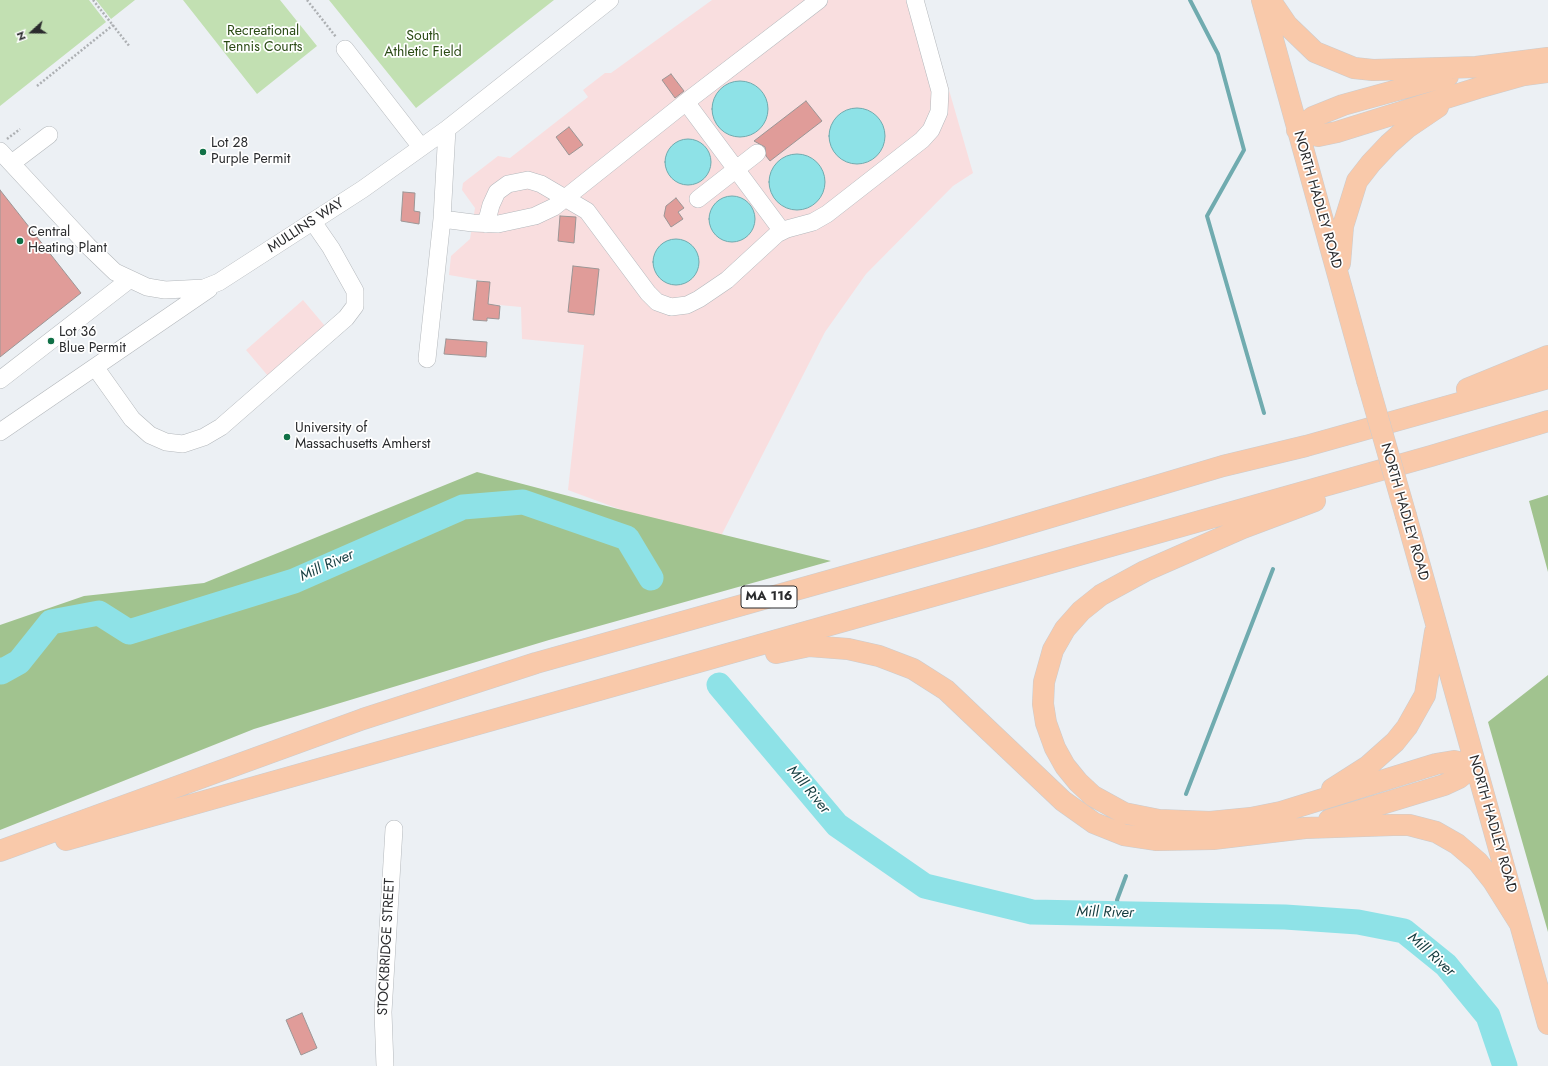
<!DOCTYPE html>
<html>
<head>
<meta charset="utf-8">
<style>
  body { margin:0 }
  #map { position:relative; width:1548px; height:1066px; overflow:hidden; background:#ecf0f4; font-family:Jost,sans-serif }
  canvas { display:block }
  .north { position:absolute; left:12px; top:12px; width:40px; height:40px; -webkit-text-stroke:3px #fff; paint-order:stroke; rotate:249deg; font-size:11px; font-weight:700; line-height:16px; text-align:center; color:#2a2b2d }
  .north::after { content:''; display:block; margin:auto; width:14px; height:18px; background:#2a2b2d; clip-path:polygon(50% 0,100% 100%,50% 72%,0 100%) }
</style>
</head>
<body>
<div id="map">
<canvas width="1548" height="1066"></canvas>
<div class="north">N</div>
</div>
<script>
const g = document.querySelector('canvas').getContext('2d');
g.lineJoin = 'round';
function paint(path, color) { g.fillStyle = color; g.fill(path, 'evenodd'); }
const shape = rows => new Path2D(rows.map(r => 'M' + r).join(''));
function strokePath(path, color, width, dash) { g.strokeStyle = color; g.lineWidth = width; g.lineCap = dash ? 'butt' : 'round'; g.setLineDash(dash || []); g.stroke(path); }
function drawText(font, color, halo, rows, align = 'center') {
  g.font = font + ' Jost,sans-serif'; g.lineWidth = 3.5; g.setLineDash([]); g.textBaseline = 'middle'; g.strokeStyle = halo; g.fillStyle = color; for (const [text, x, y, turn = 0] of rows) {
    g.save(); g.translate(x, y); g.rotate((+turn || 0) * Math.PI / 180); g.textAlign = isNaN(turn) ? turn : align; if (halo) g.strokeText(text, 0, 0); g.fillText(text, 0, 0); g.restore();
  }
}
paint(shape([
  [712,0,923,0,973,173,953,186,866,274,825,332,721,536,643,518,568,490,584,345,522,339,521,307,488,304,490,282,449,275,451,256,470,239,475,208,462,190,463,183,498,156,510,158,588,97,583,90,605,73,611,73],
  [303,300,325,326,268,376,246,350]
]), '#f9dedf');
paint(shape([
  [0,0,89,0,106,22,0,106],
  [96,0,135,0,111,19],
  [183,0,280,0,317,46,257,94],
  [329,0,554,0,416,108]
]), '#c2e0b2');
paint(shape([
  [477,472,618,509,831,561,549,640,254,729,0,830,0,625,84,596,204,583],
  [1548,495,1548,572,1529,501],
  [1548,675,1548,932,1488,722]
]), '#a1c38f');
const water = shape([
  '712 109a28 28 0 1 1 56 0a28 28 0 1 1-56 0Z',
  '829 136a28 28 0 1 1 56 0a28 28 0 1 1-56 0Z',
  '665 162a23 23 0 1 1 46 0a23 23 0 1 1-46 0Z',
  '769 182a28 28 0 1 1 56 0a28 28 0 1 1-56 0Z',
  '709 219a23 23 0 1 1 46 0a23 23 0 1 1-46 0Z',
  '653 262a23 23 0 1 1 46 0a23 23 0 1 1-46 0Z'
]);
paint(water, '#8ee2e7');
strokePath(water, '#70abaf', 1);
strokePath(shape([
  [1190,0,1218,54,1244,150,1207,216,1264,413],
  [1186,794,1273,569],
  [1120,914,1117,900,1126,876]
]), '#70abaf', 4);
strokePath(shape([
  [0,670,1,672,19,662,51,622,99,613,129,632,294,581,463,507,523,502,627,538,651,578],
  [719,685,837,825,925,886,1032,912,1285,917,1358,922,1404,931,1446,965,1488,1016,1505,1066]
]), '#8ee2e7', 25);
const building = shape([
  [671,74,684,91,675,98,662,80,671,74],
  [806,101,822,121,770,161,766,156,765,147,754,141,806,101],
  [569,127,583,145,569,155,556,137,569,127],
  [0,190,81,293,0,357,0,190],
  [403,192,415,193,414,211,420,212,419,224,401,221,403,192],
  [676,198,684,208,678,212,683,219,671,227,664,216,666,206,676,198],
  [560,216,576,217,574,243,558,241,560,216],
  [573,266,599,269,594,315,568,312,573,266],
  [477,281,490,282,488,304,500,306,499,319,487,318,487,321,473,320,477,281],
  [446,339,487,342,486,357,444,354,446,339],
  [302,1013,317,1048,301,1055,286,1020,302,1013]
]);
paint(building, '#e09c99');
strokePath(building, '#9c9696', 1);
const minor = shape([
  [345,49,421,147],
  [686,102,782,231],
  [0,151,88,246,115,272,147,287,165,290,204,288,219,282,363,189,447,129,610,0],
  [12,163,49,135],
  [698,199,757,153],
  [442,219,473,223,498,224,535,216,554,207,686,102,819,0],
  [486,224,491,205,497,192,508,184,528,180,541,184,587,211,648,293,657,302,671,307,687,305,699,299,727,280,777,234,787,229,813,222,827,214,922,140,931,130,939,112,940,91,915,0],
  [427,359,442,219,447,129],
  [95,367,132,419,150,435,166,442,183,444,204,437,221,427,346,318,355,306,355,291,331,248,313,222],
  [0,380,129,280],
  [0,432,209,289],
  [385,1066,383,1012,394,829]
]);
const major = shape([
  [1262,0,1367,380],
  [1270,0,1287,25,1315,52,1354,68,1373,70,1476,67,1548,58],
  [1297,130,1318,136,1337,132,1478,88,1524,75,1548,72],
  [1297,130,1313,117,1343,105,1448,76],
  [1340,263,1343,226,1357,181,1371,163,1389,144,1407,128,1438,107],
  [1467,389,1548,356],
  [1315,501,1243,528,1145,571,1101,595,1081,611,1065,629,1053,650,1044,682,1043,704,1046,723,1055,748,1065,766,1078,782,1093,796,1124,813,1159,820,1210,822,1251,818,1281,812,1436,764,1454,761,1475,765],
  [1406,516,1548,1024],
  [776,653,809,646,848,649,879,656,913,669,946,690,1063,801,1094,823,1124,835,1157,840,1213,839,1305,828,1393,825,1409,825,1436,832,1457,844,1478,862,1493,881,1520,924],
  [1332,789,1368,766,1395,742,1407,727,1425,695,1435,632],
  [1329,820,1444,785,1459,778,1475,765],
  [66,840,1431,456,1548,421],
  [0,851,363,719,536,663,984,537,1223,466,1306,446,1548,378]
]);
strokePath(minor, '#b4b8bc', 18);
strokePath(major, '#cccccd', 22);
strokePath(shape([
  [93,0,130,47],
  [307,0,336,37],
  [37,86,113,25],
  [7,139,20,129]
]), '#adb0b3', 2.5, [2, 2]);
strokePath(minor, '#fff', 17);
strokePath(major, '#f9c9aa', 21);
const majorBridge = shape([
  [1367,380,1406,516]
]);
strokePath(majorBridge, '#cccccd', 22, []);
strokePath(majorBridge, '#f9c9aa', 21);
for (const [x, y, r, color] of [
  [203,152,4,"#107046"],
  [20,241,4,"#107046"],
  [51,341,4,"#107046"],
  [287,437,4,"#107046"]
]) { const dot = new Path2D(); dot.arc(x, y, r, 0, 2 * Math.PI); g.fillStyle = color; g.fill(dot); strokePath(dot, '#fff', 1.5); }
for (const [x, y, w] of [
  [769,597,56]
]) { const box = new Path2D(); box.roundRect(x - w / 2, y - 11, w, 22, 3); g.fillStyle = '#fff'; g.fill(box); strokePath(box, '#2a2b2d', 1); }
drawText('bold 13px', '#2a2b2d', null, [
  ["MA 116",769,597]
]);
drawText('14px', '#2a4a14', '#fff', [
  ["Recreational",263,32],
  ["Tennis Courts",263,48],
  ["South",423,37],
  ["Athletic Field",423,53]
]);
drawText('14px', '#2a2b2d', '#fff', [
  ["Lot 28",211,144],
  ["Purple Permit",211,160],
  ["Central",28,233],
  ["Heating Plant",28,249],
  ["Lot 36",59,333],
  ["Blue Permit",59,349],
  ["University of",295,429],
  ["Massachusetts Amherst",295,445]
], 'left');
drawText('14px', '#2a2b2d', '#fff', [
  ["NORTH HADLEY ROAD",1317,200,74],
  ["MULLINS WAY",306,226,-33],
  ["NORTH HADLEY ROAD",1404,512,74],
  ["NORTH HADLEY ROAD",1492,824,74],
  ["STOCKBRIDGE STREET",387,947,-87]
]);
drawText('italic 15px', '#153d40', '#fff', [
  ["Mill River",327,566,-24],
  ["Mill River",808,790,50],
  ["Mill River",1105,913,1],
  ["Mill River",1431,955,42]
]);
</script>
</body>
</html>
